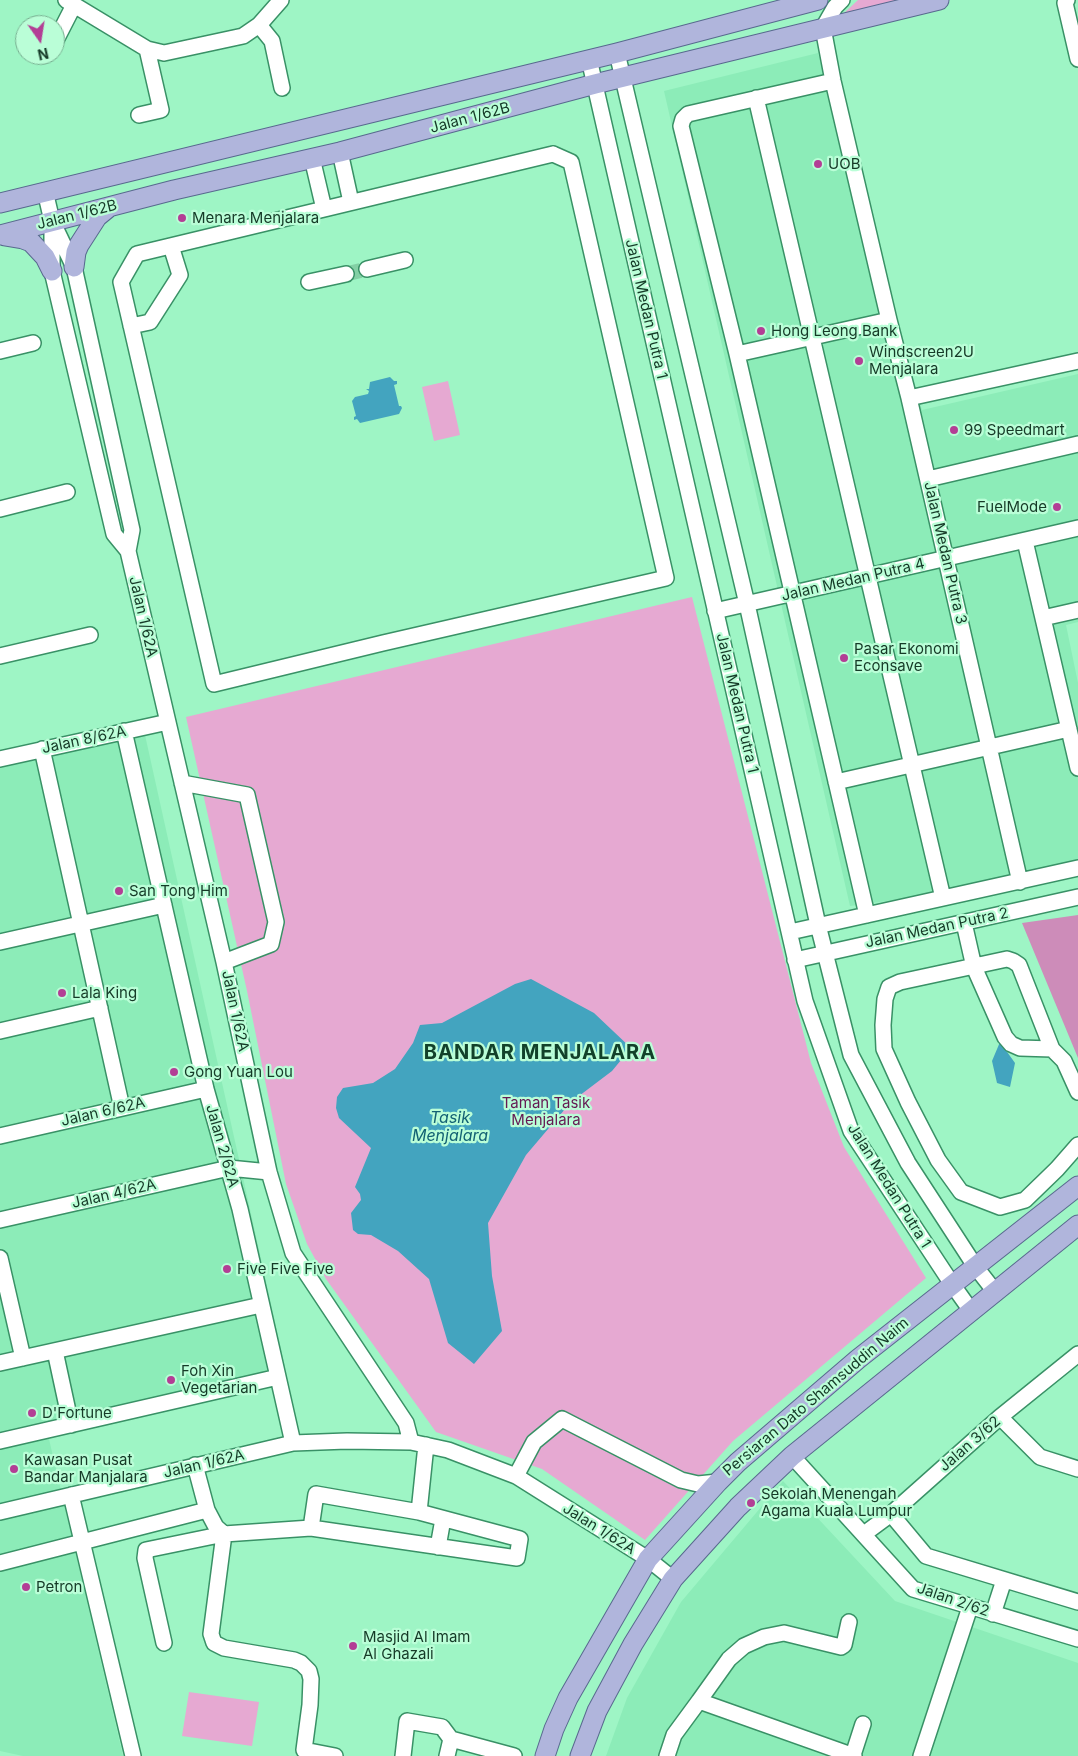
<!DOCTYPE html>
<html>
<head>
<meta charset="utf-8">
<style>
  body { margin:0 }
  #map { position:relative; width:1078px; height:1756px; overflow:hidden; background:#9ef5c5; font-family:Inter,sans-serif }
  canvas { display:block }
  .north { position:absolute; left:15px; top:15px; width:50px; height:50px; box-sizing:border-box; background:#bafed7; border:1px solid #78b091; border-radius:50%; rotate:167deg; font-size:14px; font-weight:700; line-height:20px; text-align:center; color:#153a27 }
  .north::after { content:''; display:block; margin:auto; width:18px; height:22px; background:#b33e95; clip-path:polygon(50% 0,100% 100%,50% 72%,0 100%) }
</style>
</head>
<body>
<div id="map">
<canvas width="1078" height="1756"></canvas>
<div class="north">N</div>
</div>
<script>
const g = document.querySelector('canvas').getContext('2d');
g.lineJoin = 'round';
function paint(path, color) { g.fillStyle = color; g.fill(path, 'evenodd'); }
const shape = rows => new Path2D(rows.map(r => 'M' + r).join(''));
function strokePath(path, color, width, dash) { g.strokeStyle = color; g.lineWidth = width; g.lineCap = dash ? 'butt' : 'round'; g.setLineDash(dash || []); g.stroke(path); }
function drawText(font, color, halo, rows, align = 'center') {
  g.font = font + ' Inter,sans-serif'; g.lineWidth = 4.5; g.setLineDash([]); g.textBaseline = 'middle'; g.strokeStyle = halo; g.fillStyle = color; for (const [text, x, y, turn = 0] of rows) {
    g.save(); g.translate(x, y); g.rotate((+turn || 0) * Math.PI / 180); g.textAlign = isNaN(turn) ? turn : align; if (halo) g.strokeText(text, 0, 0); g.fillText(text, 0, 0); g.restore();
  }
}
paint(shape([
  [818,53,922,410,1078,374,1078,622,1066,625,1078,683,1078,875,850,906,664,91],
  [145,735,285,1367,45,1422,123,1756,23,1756,0,1751,0,768],
  [783,1481,895,1601,1078,1663,1078,1756,606,1756,627,1698,681,1602]
]), '#8cecb8');
paint(shape([
  [858,0,903,0,842,15],
  [448,381,460,435,434,441,422,387],
  [692,597,811,1063,844,1147,926,1278,733,1441,645,1540,542,1469,436,1432,326,1279,307,1244,286,1184,247,991,186,717],
  [189,1692,259,1702,252,1746,182,1736]
]), '#e6a9d2');
paint(shape([
  [1078,915,1078,1058,1022,923]
]), '#cd8cb9');
paint(shape([
  [390,377,394,381,397,381,397,384,394,385,399,406,401,406,402,408,399,414,360,423,357,419,354,420,354,417,356,416,352,401,355,397,368,394,369,391,366,389,369,389,370,382],
  [531,979,594,1013,631,1048,612,1071,571,1102,526,1155,488,1223,492,1276,502,1331,474,1364,448,1343,429,1279,398,1251,371,1235,358,1234,353,1230,351,1213,361,1200,360,1194,355,1187,371,1148,339,1118,336,1108,337,1097,343,1088,373,1083,395,1069,413,1043,420,1025,442,1023,515,984],
  [1000,1042,1015,1063,1010,1087,997,1083,992,1061]
]), '#43a4bf');
strokePath(shape([
  [346,274,367,269]
]), '#83d0a5', 15, [15, 8]);
const minor = shape([
  [66,0,147,49,164,53,243,36,259,25,281,0],
  [842,0,835,7,823,28,833,81,889,320,909,398,1020,882],
  [1067,0,1065,3,1078,59],
  [259,25,272,41,282,88],
  [55,42,74,5],
  [617,53,747,604,818,925,851,1055,908,1163,975,1266,996,1293],
  [589,59,805,1001,851,1131,952,1284,972,1312],
  [833,81,688,114,683,119,681,126,737,354,867,915],
  [756,98,943,898],
  [139,115,161,110,147,49],
  [340,152,351,202],
  [553,154,571,162,666,578,383,643,214,684,121,282,137,254,553,154],
  [312,158,324,209],
  [45,191,52,221,74,267,132,530,128,551,224,962,269,1172,293,1253,406,1423,411,1442],
  [52,225,52,271,114,534,128,551],
  [367,269,405,260],
  [309,282,346,274],
  [131,326,150,322,180,275,171,246],
  [0,351,33,343],
  [737,354,889,320],
  [909,398,1078,361],
  [928,479,1078,444],
  [0,509,67,492],
  [1025,541,1078,768],
  [715,611,1078,528],
  [1043,618,1078,610],
  [0,656,90,635],
  [124,731,206,1089,240,1209,293,1443],
  [42,749,122,1108],
  [0,759,168,722],
  [836,782,1069,729],
  [182,783,247,795,276,922,271,944,224,962],
  [964,923,974,967,1005,1037,1011,1044,1020,1048,1052,1049,1064,1061,1078,1092],
  [790,932,1078,868],
  [0,942,164,905],
  [795,960,1078,897],
  [0,1031,100,1008],
  [1052,1049,1019,965,1013,961,1007,959,900,982,889,987,885,999,883,1025,884,1049,908,1102,938,1160,961,1192,1000,1207,1025,1200,1057,1169,1078,1145],
  [0,1136,206,1089],
  [0,1220,229,1168,269,1172],
  [0,1258,23,1358],
  [55,1351,71,1425],
  [0,1363,261,1305],
  [1000,1417,1040,1457,1078,1469],
  [0,1441,278,1377],
  [792,1456,913,1589,1078,1639],
  [516,1476,534,1442,562,1419,681,1480,698,1484,718,1482],
  [71,1495,133,1756],
  [0,1512,293,1443,347,1441,411,1442,448,1450,516,1476,648,1559,673,1579],
  [891,1514,926,1556,1078,1602],
  [311,1528,517,1558,520,1539,419,1512,426,1445],
  [864,1534,891,1514,1000,1417,1078,1354],
  [438,1547,443,1519],
  [0,1563,207,1510,195,1465],
  [993,1614,1004,1580],
  [164,1643,145,1558,146,1550,224,1534,216,1527,207,1510],
  [699,1701,729,1659,744,1646,764,1637,784,1633,841,1647,844,1645,849,1622],
  [853,1755,863,1724],
  [335,1756,304,1750,310,1705,311,1679,309,1671,301,1663,294,1660,224,1648,214,1643,211,1634,224,1534,311,1528,316,1494,419,1512],
  [403,1756,407,1721,442,1727,451,1739],
  [447,1756,451,1739,514,1756],
  [667,1756,674,1735,699,1701,854,1756],
  [921,1756,970,1607]
]);
const major = shape([
  [0,203,617,53,818,0],
  [0,235,174,190,340,152,595,84,939,0],
  [5,236,23,239,31,242,45,257,52,271],
  [74,267,76,252,79,245,97,217,108,208],
  [545,1756,554,1729,568,1698,648,1559,718,1482,738,1462,858,1359,1078,1186],
  [580,1756,597,1711,633,1644,673,1579,738,1507,792,1456,1078,1225]
]);
strokePath(minor, '#399166', 18);
strokePath(major, '#58698e', 21);
strokePath(minor, '#fff', 15);
strokePath(major, '#b0b5dc', 19);
for (const [x, y, r, color] of [
  [818,164,5,"#b33e95"],
  [182,218,5,"#b33e95"],
  [761,331,5,"#b33e95"],
  [859,361,5,"#b33e95"],
  [954,430,5,"#b33e95"],
  [1057,507,5,"#b33e95"],
  [844,658,5,"#b33e95"],
  [119,891,5,"#b33e95"],
  [62,993,5,"#b33e95"],
  [174,1072,5,"#b33e95"],
  [227,1269,5,"#b33e95"],
  [171,1380,5,"#b33e95"],
  [32,1413,5,"#b33e95"],
  [14,1469,5,"#b33e95"],
  [751,1503,5,"#b33e95"],
  [26,1587,5,"#b33e95"],
  [353,1646,5,"#b33e95"]
]) { const dot = new Path2D(); dot.arc(x, y, r, 0, 2 * Math.PI); g.fillStyle = color; g.fill(dot); strokePath(dot, '#bafed7', 2); }
drawText('15px', '#153a27', '#bafed7', [
  ["Jalan 1/62B",470,118,-15],
  ["Jalan 1/62B",77,215,-14],
  ["Jalan Medan Putra 1",646,309,77],
  ["Jalan Medan Putra 3",945,553,77],
  ["Jalan Medan Putra 4",853,580,-13],
  ["Jalan 1/62A",143,617,77],
  ["Jalan Medan Putra 1",737,703,77],
  ["Jalan 8/62A",84,740,-12],
  ["Jalan Medan Putra 2",937,928,-12],
  ["Jalan 1/62A",235,1011,78],
  ["Jalan 6/62A",103,1112,-13],
  ["Jalan 2/62A",222,1146,74],
  ["Jalan Medan Putra 1",889,1186,58],
  ["Jalan 4/62A",114,1194,-13],
  ["Persiaran Dato Shamsuddin Naim",816,1397,-40],
  ["Jalan 3/62",970,1444,-41],
  ["Jalan 1/62A",204,1464,-13],
  ["Jalan 1/62A",599,1529,32],
  ["Jalan 2/62",953,1600,19]
]);
drawText('15px', '#153a27', '#bafed7', [
  ["UOB",828,164],
  ["Menara Menjalara",192,218],
  ["Hong Leong Bank",771,331],
  ["Windscreen2U",869,352],
  ["Menjalara",869,369],
  ["99 Speedmart",964,430],
  ["FuelMode",1047,507,"right"],
  ["Pasar Ekonomi",854,649],
  ["Econsave",854,666],
  ["San Tong Him",129,891],
  ["Lala King",72,993],
  ["Gong Yuan Lou",184,1072],
  ["Five Five Five",237,1269],
  ["Foh Xin",181,1371],
  ["Vegetarian",181,1388],
  ["D'Fortune",42,1413],
  ["Kawasan Pusat",24,1460],
  ["Bandar Manjalara",24,1477],
  ["Sekolah Menengah",761,1494],
  ["Agama Kuala Lumpur",761,1511],
  ["Petron",36,1587],
  ["Masjid Al Imam",363,1637],
  ["Al Ghazali",363,1654]
], 'left');
drawText('15px', '#651953', '#bafed7', [
  ["Taman Tasik",546,1103],
  ["Menjalara",546,1120]
]);
drawText('italic 16px', '#136174', '#bafed7', [
  ["Tasik",450,1118],
  ["Menjalara",450,1136]
]);
g.letterSpacing = '1px';
drawText('bold 20px', '#12412a', '#bafed7', [
  ["BANDAR MENJALARA",540,1053]
]);
g.letterSpacing = '0px';
</script>
</body>
</html>
